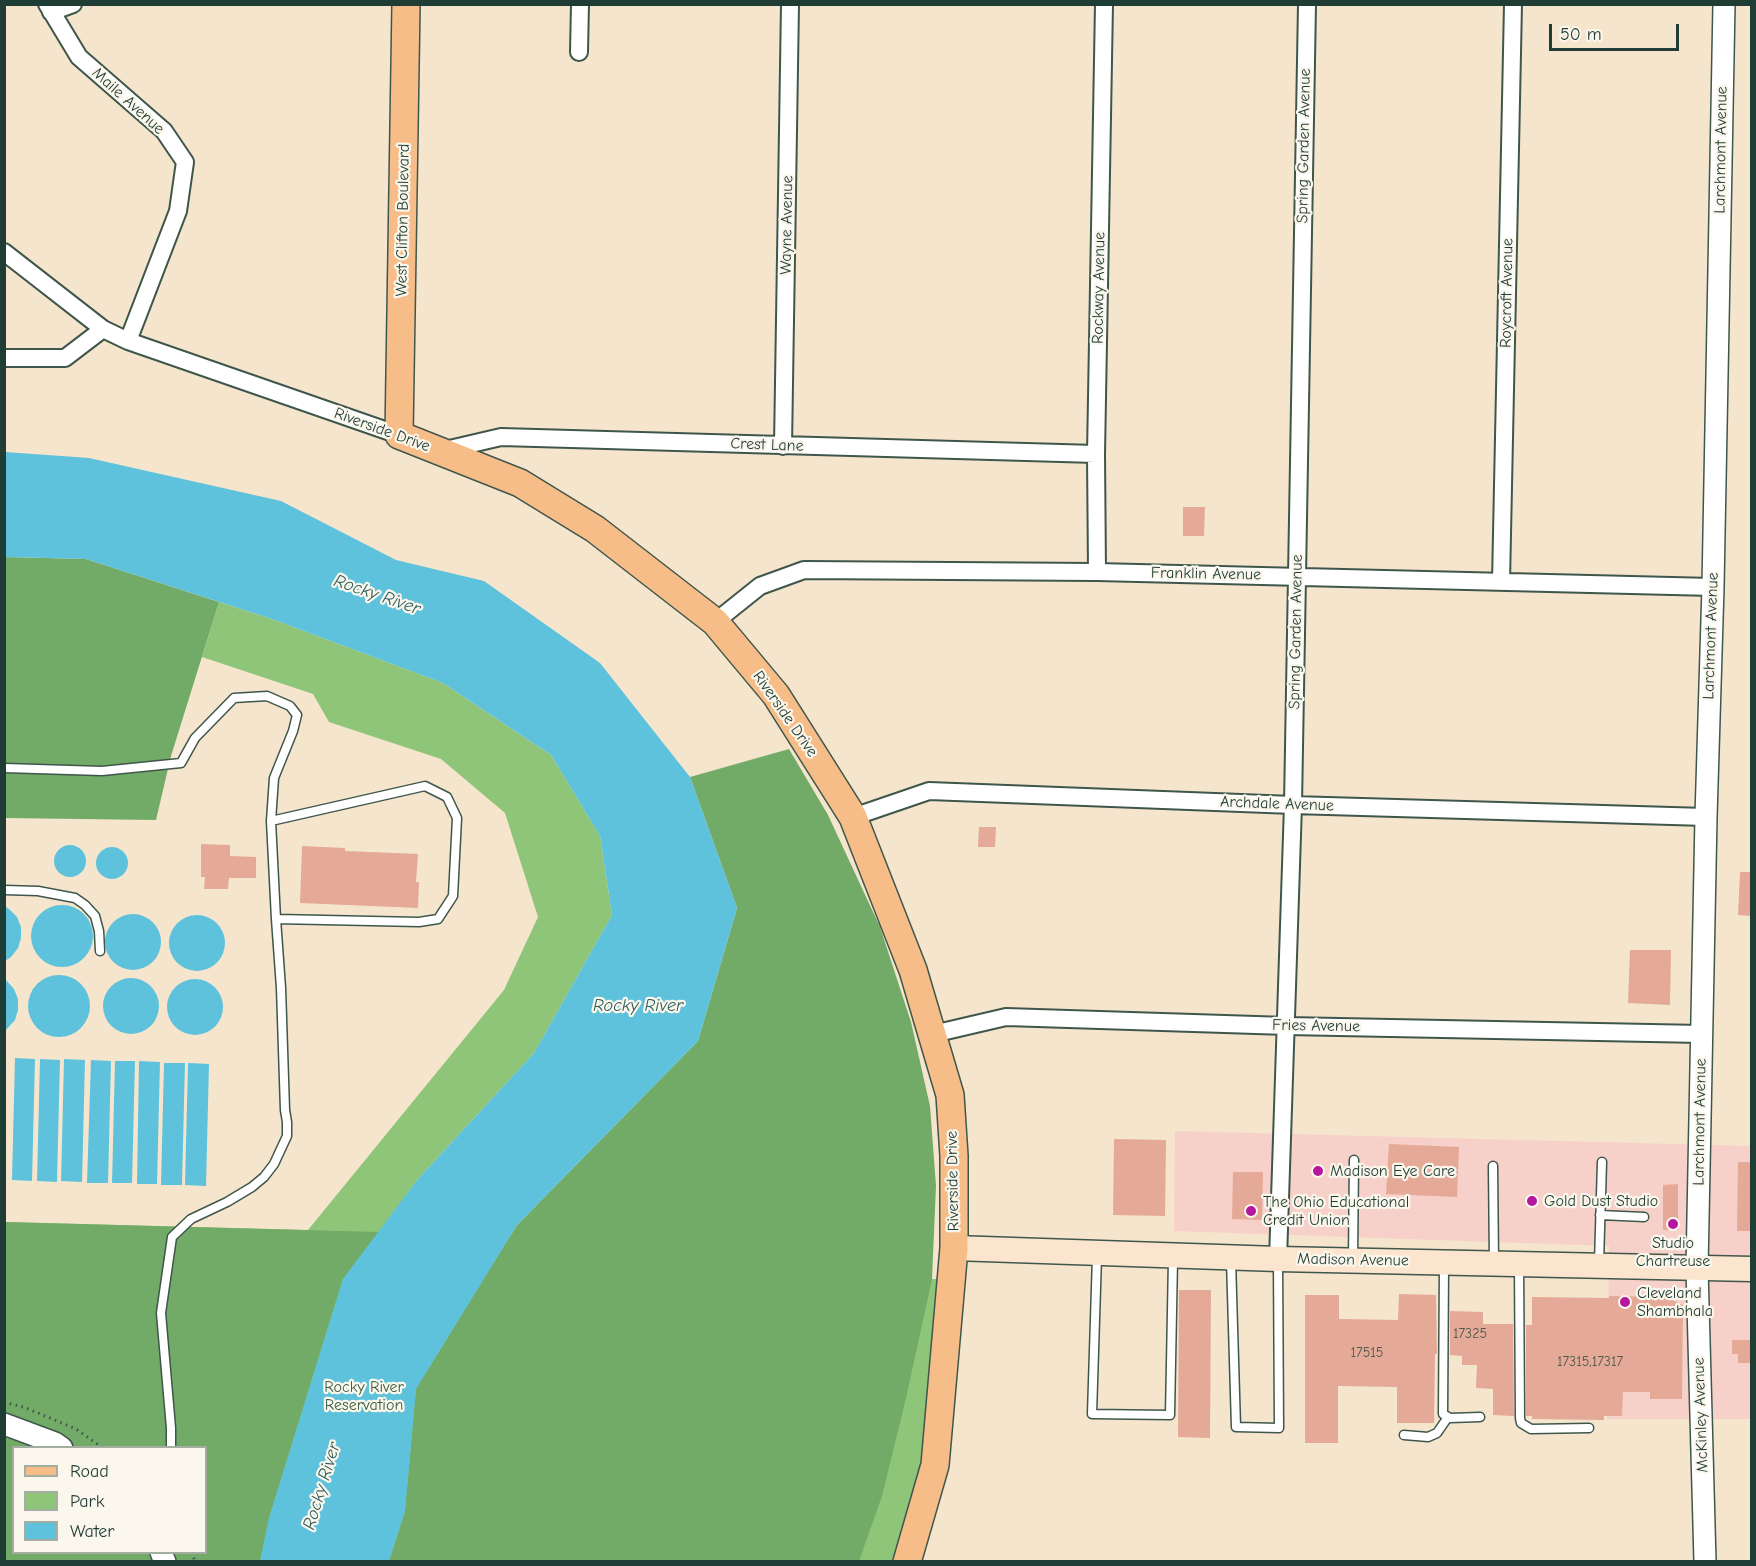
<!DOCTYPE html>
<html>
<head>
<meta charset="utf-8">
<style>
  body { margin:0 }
  #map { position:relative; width:1756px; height:1566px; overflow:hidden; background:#f5e5cd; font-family:"Comic Neue",sans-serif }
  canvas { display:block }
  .frame { position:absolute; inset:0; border:6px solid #1f3d34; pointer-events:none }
  .legend { position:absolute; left:12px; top:1446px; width:195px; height:108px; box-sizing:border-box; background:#fbf7ec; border:2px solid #a3ada2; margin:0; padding:8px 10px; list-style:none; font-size:18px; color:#1f3d34 }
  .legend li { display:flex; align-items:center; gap:12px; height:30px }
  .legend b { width:30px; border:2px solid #a3ada2 }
  .scale { position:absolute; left:1549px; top:24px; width:130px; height:27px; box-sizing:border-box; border:3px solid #1f3d34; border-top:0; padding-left:8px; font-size:18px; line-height:21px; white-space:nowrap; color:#1f3d34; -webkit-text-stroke:4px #fbf7ec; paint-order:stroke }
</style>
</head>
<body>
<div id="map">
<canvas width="1756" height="1566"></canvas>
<div class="frame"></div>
<ul class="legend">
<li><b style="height:8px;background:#f7bd88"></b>Road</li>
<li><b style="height:16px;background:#8ec578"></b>Park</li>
<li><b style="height:16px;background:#5ec2dc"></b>Water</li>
</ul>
<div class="scale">50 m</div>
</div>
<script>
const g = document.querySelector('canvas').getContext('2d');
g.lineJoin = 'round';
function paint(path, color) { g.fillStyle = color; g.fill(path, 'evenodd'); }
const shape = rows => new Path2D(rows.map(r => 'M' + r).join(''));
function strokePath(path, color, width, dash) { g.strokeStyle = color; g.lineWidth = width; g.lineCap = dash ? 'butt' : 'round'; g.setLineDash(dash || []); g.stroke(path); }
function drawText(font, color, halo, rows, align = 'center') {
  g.font = font + ' "Comic Neue",sans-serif'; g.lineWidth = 4.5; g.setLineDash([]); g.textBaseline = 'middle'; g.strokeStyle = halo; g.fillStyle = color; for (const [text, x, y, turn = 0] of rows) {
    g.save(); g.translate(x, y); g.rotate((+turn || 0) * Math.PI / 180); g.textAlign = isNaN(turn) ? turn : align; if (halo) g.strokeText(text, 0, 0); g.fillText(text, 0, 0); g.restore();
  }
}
paint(shape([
  [1175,1131,1751,1146,1751,1419,1607,1419,1609,1246,1174,1231]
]), '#f7d0c9');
paint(shape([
  [219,602,272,619,443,683,551,755,600,836,612,915,534,1053,417,1180,380,1232,555,1237,932,1279,950,1279,937,1437,903,1561,5,1562,5,1222,308,1230,504,990,538,917,505,813,441,759,329,722,313,694,202,657],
  [14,1448,206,1448,206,1552,14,1552]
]), '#8ec578');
paint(shape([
  [5,557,86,559,219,602,171,756,156,820,5,818],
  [789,749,828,815,880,927,911,1022,930,1106,936,1186,932,1279,906,1398,882,1496,859,1561,389,1562,405,1511,416,1389,517,1225,698,1041,737,908,690,777],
  [5,1222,379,1232,343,1279,269,1518,260,1561,5,1562],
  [14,1448,206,1448,206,1552,14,1552]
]), '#72aa68');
paint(shape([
  [5,452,89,458,281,501,396,560,484,581,600,663,690,777,737,908,698,1041,517,1225,416,1389,405,1511,389,1561,260,1561,269,1518,343,1279,417,1180,534,1053,612,915,600,836,551,755,443,683,272,619,86,559,5,557],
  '54 861a16 16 0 1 1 32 0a16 16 0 1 1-32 0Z',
  '96 863a16 16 0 1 1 32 0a16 16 0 1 1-32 0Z',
  '31 936a31 31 0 1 1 62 0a31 31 0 1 1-62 0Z',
  [5,906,10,910,17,917,21,927,21,938,18,948,11,957,5,961],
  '105 942a28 28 0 1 1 56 0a28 28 0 1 1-56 0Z',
  '169 943a28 28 0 1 1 56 0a28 28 0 1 1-56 0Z',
  '28 1006a31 31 0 1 1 62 0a31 31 0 1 1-62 0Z',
  '103 1006a28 28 0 1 1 56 0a28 28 0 1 1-56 0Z',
  [5,979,14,989,18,999,18,1010,15,1020,5,1031],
  '167 1007a28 28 0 1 1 56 0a28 28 0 1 1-56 0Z',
  [15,1058,35,1059,32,1181,12,1180],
  [40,1059,60,1060,57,1182,37,1181],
  [64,1059,85,1060,82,1182,61,1181],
  [91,1060,111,1061,108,1183,87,1183],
  [115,1061,135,1061,132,1183,112,1183],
  [139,1061,160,1062,157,1184,137,1184],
  [164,1063,185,1063,182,1185,161,1185],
  [188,1063,209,1064,206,1186,185,1185]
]), '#5ec2dc');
paint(shape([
  [1183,507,1205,507,1204,536,1183,536],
  [979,827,996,827,995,847,978,847],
  [201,844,230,845,230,856,256,857,256,878,229,878,228,889,204,889,205,877,201,877],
  [302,846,345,848,345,851,418,854,416,882,419,882,418,908,300,903],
  [1740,872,1752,872,1752,916,1738,915],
  [1630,950,1671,950,1670,1005,1628,1003],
  [1114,1139,1166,1140,1165,1216,1113,1215],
  [1389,1144,1459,1147,1457,1197,1386,1194],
  [1738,1162,1752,1162,1752,1231,1737,1231],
  [1233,1172,1263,1172,1262,1220,1232,1219],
  [1678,1184,1678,1230,1663,1230,1663,1185],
  [1179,1290,1211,1290,1210,1438,1178,1437],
  [1399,1294,1436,1295,1437,1354,1435,1354,1434,1423,1397,1423,1397,1387,1338,1386,1338,1443,1305,1443,1305,1295,1339,1295,1339,1319,1398,1320],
  [1609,1296,1665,1297,1683,1305,1682,1399,1650,1399,1650,1392,1623,1392,1622,1416,1604,1416,1604,1420,1532,1419,1532,1416,1526,1416,1526,1325,1532,1325,1532,1297,1609,1298],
  [1450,1311,1483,1312,1483,1324,1513,1324,1514,1416,1493,1415,1493,1389,1476,1388,1477,1365,1462,1365,1462,1356,1450,1355],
  [1732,1340,1752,1340,1752,1363,1738,1363,1738,1354,1732,1354]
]), '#e4a997');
const service = shape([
  [4,768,102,771,181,763,195,738,234,698,267,696,290,706,297,715,293,731,274,778,271,821],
  [4,890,38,891,75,898,85,905,95,916,99,931,100,951],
  [1493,1166,1494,1263],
  [1600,1215,1644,1217],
  [1097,1256,1092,1414,1170,1415,1173,1259],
  [1231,1260,1236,1427,1279,1428,1278,1262],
  [1353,1260,1354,1160],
  [1599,1263,1602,1162],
  [1519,1265,1520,1418,1521,1423,1531,1429,1589,1428],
  [1444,1266,1443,1414,1450,1418,1480,1417],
  [1404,1435,1428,1437,1437,1433,1448,1417],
  [171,1448,171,1428,161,1313,172,1237,191,1219,227,1202,252,1187,264,1177,274,1164,287,1136,287,1122,285,1110,281,988,276,919,271,821,425,786,447,797,457,818,453,896,438,919,419,922,276,919]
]);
const minor = shape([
  [47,4,79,57,164,131,185,162,178,211,128,341],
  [51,12,73,4],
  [579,52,580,4],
  [4,252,103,329,128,341,399,435],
  [4,358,65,358,103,329],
  [783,446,790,4],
  [441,451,501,437,1096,454],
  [1097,572,1096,454,1104,4],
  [1501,582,1513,4],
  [715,622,760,586,804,570,1097,572,1713,587],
  [853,817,929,791,1293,805,1706,817],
  [933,1034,1006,1017,1287,1026,1702,1034],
  [1278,1259,1293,805,1307,4]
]);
const tertiary = shape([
  [4,1424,55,1443,62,1448],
  [161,1552,165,1562],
  [1705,1562,1697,1268,1706,817,1713,587,1724,4]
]);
const secondary = shape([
  [954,1248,1278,1259,1752,1269]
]);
const primary = shape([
  [406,4,399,435,520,483,595,529,715,622,776,695,853,817,913,970,950,1095,954,1156,954,1248,935,1465,907,1562]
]);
strokePath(service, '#3f564b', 11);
strokePath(minor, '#3f564b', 20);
strokePath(tertiary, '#3f564b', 24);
strokePath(secondary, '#3f564b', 27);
strokePath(primary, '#3f564b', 30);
strokePath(shape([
  [4,1402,26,1408,76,1429,103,1448],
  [192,1552,195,1562]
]), '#3f564b', 3, [1.5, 4.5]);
strokePath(service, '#fff', 8);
strokePath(minor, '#fff', 16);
strokePath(tertiary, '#fff', 21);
strokePath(secondary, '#fce5cf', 24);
strokePath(primary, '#f7bd88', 27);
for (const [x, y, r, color] of [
  [1318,1171,6,"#b5179e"],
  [1532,1201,6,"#b5179e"],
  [1251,1211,6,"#b5179e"],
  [1673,1224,6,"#b5179e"],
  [1625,1302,6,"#b5179e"]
]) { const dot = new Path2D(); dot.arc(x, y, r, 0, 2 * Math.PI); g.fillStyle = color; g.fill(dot); strokePath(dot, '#fbf7ec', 2); }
drawText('14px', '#50584d', null, [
  ["17325",1470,1334],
  ["17515",1367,1353],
  ["17315,17317",1590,1362]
]);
drawText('16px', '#1f3d34', '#fbf7ec', [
  ["Maile Avenue",128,101,42],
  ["Spring Garden Avenue",1304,146,-89],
  ["Larchmont Avenue",1721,150,-89],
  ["West Clifton Boulevard",403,220,-89],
  ["Wayne Avenue",787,225,-89],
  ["Rockway Avenue",1099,288,-89],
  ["Roycroft Avenue",1507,293,-89],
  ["Riverside Drive",382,430,20],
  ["Crest Lane",767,445,2],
  ["Franklin Avenue",1206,574,1],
  ["Spring Garden Avenue",1296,632,-89],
  ["Larchmont Avenue",1711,636,-88],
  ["Riverside Drive",785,714,55],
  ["Archdale Avenue",1277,804,2],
  ["Fries Avenue",1316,1026,1],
  ["Larchmont Avenue",1700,1122,-89],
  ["Riverside Drive",953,1181,-91],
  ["Madison Avenue",1353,1260,1],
  ["McKinley Avenue",1701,1415,-92]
]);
drawText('16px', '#1f3d34', '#fbf7ec', [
  ["Madison Eye Care",1330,1171],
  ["Gold Dust Studio",1544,1201],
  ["The Ohio Educational",1263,1202],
  ["Credit Union",1263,1220],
  ["Studio",1673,1243,"center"],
  ["Chartreuse",1673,1261,"center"],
  ["Cleveland",1637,1293],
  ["Shambhala",1637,1311]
], 'left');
drawText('16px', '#3b5f45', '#fbf7ec', [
  ["Rocky River",364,1387],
  ["Reservation",364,1405]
]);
drawText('italic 18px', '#2f5e5e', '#fbf7ec', [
  ["Rocky River",377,595,19],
  ["Rocky River",638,1006],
  ["Rocky River",322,1486,-73]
]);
</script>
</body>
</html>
